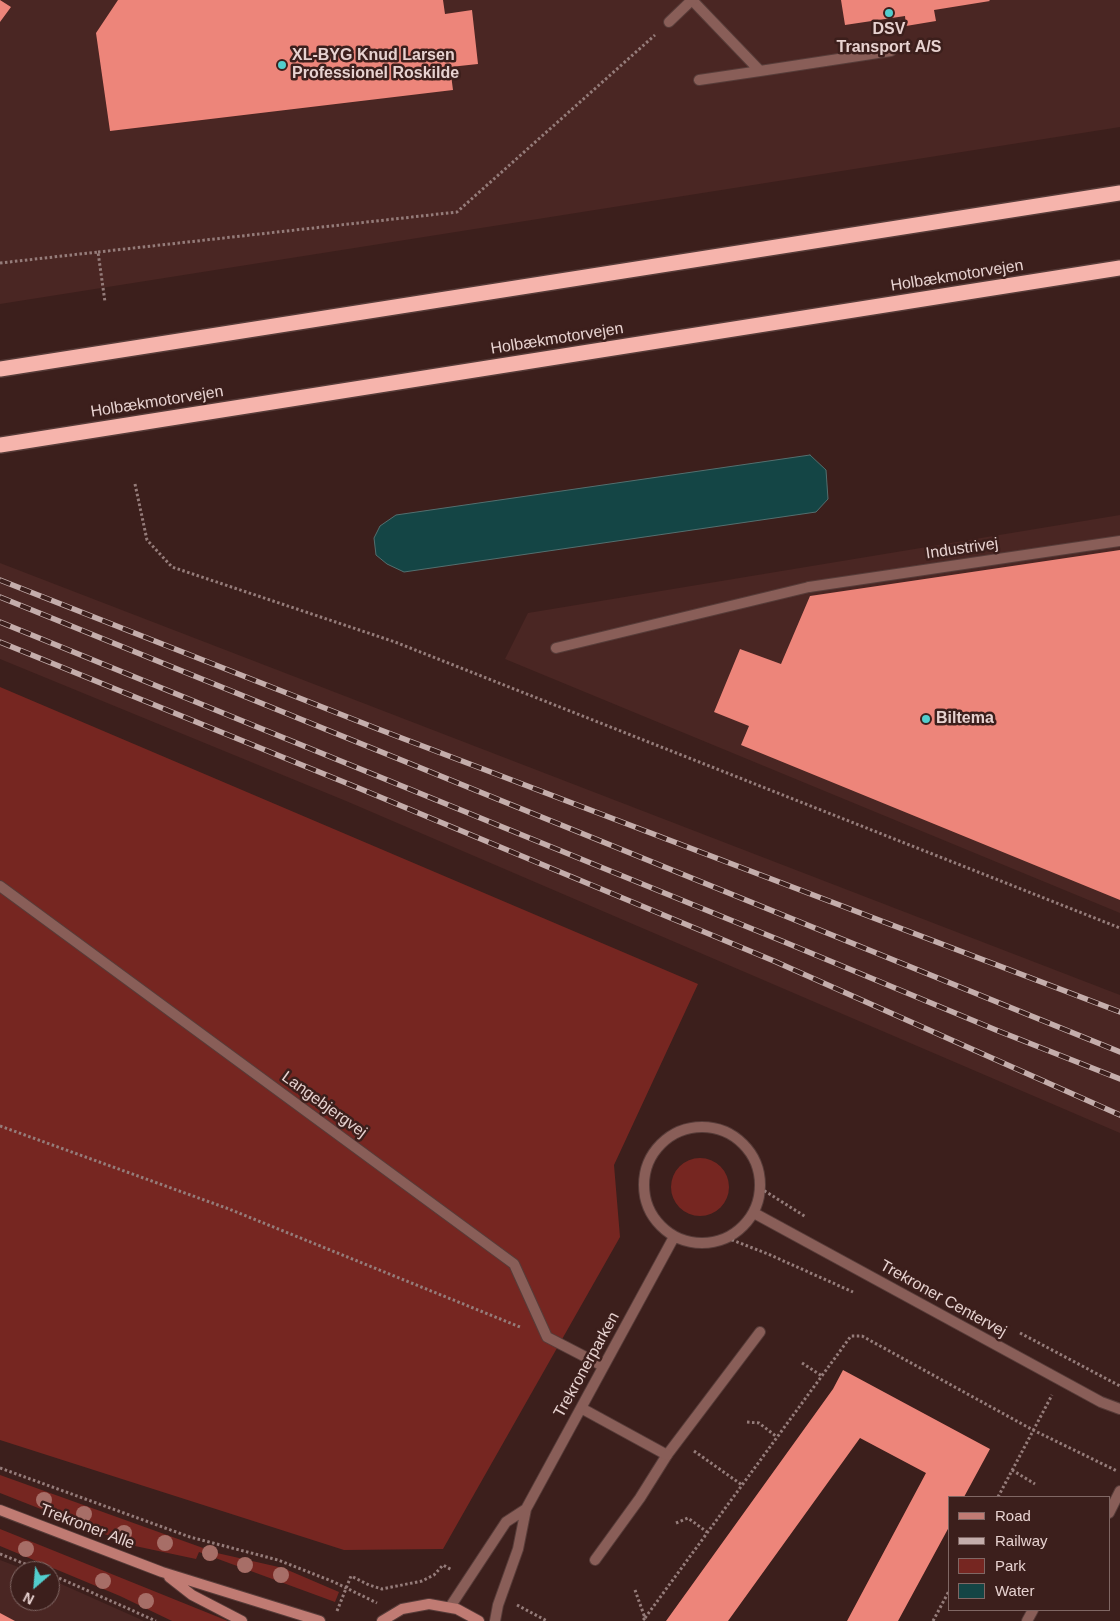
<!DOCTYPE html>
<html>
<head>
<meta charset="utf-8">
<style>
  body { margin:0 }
  #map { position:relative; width:1120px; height:1621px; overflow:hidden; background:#3c1f1c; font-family:Helvetica,sans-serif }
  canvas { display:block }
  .legend { position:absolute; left:948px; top:1496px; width:162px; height:115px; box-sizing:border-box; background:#3c1f1c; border:1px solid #806764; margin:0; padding:6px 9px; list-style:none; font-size:15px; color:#e7d2d0 }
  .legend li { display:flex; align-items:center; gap:10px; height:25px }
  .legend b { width:25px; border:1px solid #806764 }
  .north { position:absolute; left:10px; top:1561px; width:50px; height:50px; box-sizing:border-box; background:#3c1f1c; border:1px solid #806764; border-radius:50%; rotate:207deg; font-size:14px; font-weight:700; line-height:20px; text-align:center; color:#e7d2d0 }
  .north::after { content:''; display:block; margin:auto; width:18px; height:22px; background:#52cdcd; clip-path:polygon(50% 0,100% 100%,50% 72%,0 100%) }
</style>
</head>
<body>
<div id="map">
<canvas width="1120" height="1621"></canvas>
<ul class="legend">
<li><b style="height:6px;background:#c07b73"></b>Road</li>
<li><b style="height:6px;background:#c4adab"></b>Railway</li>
<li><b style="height:14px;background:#762621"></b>Park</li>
<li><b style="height:14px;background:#144545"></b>Water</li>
</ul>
<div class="north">N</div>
</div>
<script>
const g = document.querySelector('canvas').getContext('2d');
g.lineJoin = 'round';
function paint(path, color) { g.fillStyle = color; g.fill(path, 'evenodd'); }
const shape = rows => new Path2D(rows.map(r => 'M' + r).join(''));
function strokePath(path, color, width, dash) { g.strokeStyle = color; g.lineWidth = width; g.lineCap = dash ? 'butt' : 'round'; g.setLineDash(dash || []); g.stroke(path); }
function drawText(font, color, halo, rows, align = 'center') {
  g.font = font + ' Helvetica,sans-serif'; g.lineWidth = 5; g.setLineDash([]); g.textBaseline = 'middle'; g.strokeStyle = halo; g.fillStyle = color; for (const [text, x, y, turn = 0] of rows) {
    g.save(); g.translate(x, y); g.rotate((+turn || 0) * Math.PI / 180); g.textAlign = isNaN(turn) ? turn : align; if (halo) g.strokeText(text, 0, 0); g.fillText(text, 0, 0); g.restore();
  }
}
paint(shape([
  [0,0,1120,0,1120,127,0,304],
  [1120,515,1120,913,505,659,528,613],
  [0,563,1120,995,1120,1133,346,801,0,659],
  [0,1560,29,1571,20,1571,20,1601,50,1601,50,1579,144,1621,0,1621]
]), '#4a2623');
paint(shape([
  [0,687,698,984,614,1165,620,1237,443,1549,344,1550,0,1440],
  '671 1187a29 29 0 1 1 58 0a29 29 0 1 1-58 0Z',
  [0,1475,217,1553,283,1568,339,1592,335,1602,199,1552,196,1559,135,1546,0,1493],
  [0,1529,10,1533,228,1621,172,1621,120,1596,0,1546]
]), '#762621');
const water = shape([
  [810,455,826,470,828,499,816,512,404,572,387,564,376,555,374,538,380,526,396,515,810,455]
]);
paint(water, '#144545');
strokePath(water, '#536f6f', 1);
paint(shape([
  [0,0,11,7,0,22],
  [118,0,443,0,445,14,472,10,478,64,450,67,453,90,110,131,96,33],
  [841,0,989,0,990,1,934,10,936,21,906,26,905,16,845,25],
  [1120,550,1120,900,741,745,749,726,714,712,740,649,781,664,810,596],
  [843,1370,990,1449,964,1497,949,1497,949,1527,898,1621,847,1621,926,1473,860,1438,728,1621,666,1621,833,1389],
  [0,1613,15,1621,0,1621]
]), '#ed857a');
const lane = shape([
  [692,0,760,71,699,80],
  [760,71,891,51],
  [556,648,809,587],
  [0,886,514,1264,547,1337,603,1366],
  [595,1560,640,1498,667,1455,760,1332]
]);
const street = shape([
  [669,22,692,0],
  [809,587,1120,541],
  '644 1185a58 58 0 1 1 116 0a58 58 0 1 1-116 0Z',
  [754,1213,1101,1402,1120,1409],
  [581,1408,667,1455],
  [1109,1513,1120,1491],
  [450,1607,506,1522,526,1509],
  [495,1621,498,1605,518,1549,526,1509,674,1237],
  [1027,1621,1033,1610]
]);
const secondary = shape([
  [0,1510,162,1572,320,1621],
  [169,1577,192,1595,242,1621],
  [382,1621,402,1609,429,1604,457,1609,479,1621]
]);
const highway = shape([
  [0,369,1120,193],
  [0,445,1120,268]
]);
strokePath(lane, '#573c39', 12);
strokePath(street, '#573c39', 12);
strokePath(secondary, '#573c39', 12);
strokePath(highway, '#573c39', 18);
strokePath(shape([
  [98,252,457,212,655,35],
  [0,263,98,252,105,302],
  [135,484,147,540,172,567,395,642,1120,928],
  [0,1126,229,1209,520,1327],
  [760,1188,806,1217],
  [727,1238,768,1254,853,1292],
  [1020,1333,1120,1386],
  [802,1363,822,1376],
  [747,1422,759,1423,777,1437],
  [694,1451,742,1485],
  [0,1468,190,1537,278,1560,334,1582,377,1603],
  [1012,1470,1035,1484],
  [998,1497,1052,1395],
  [676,1523,688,1518,707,1532],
  [0,1554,43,1571],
  [50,1574,156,1621],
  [635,1590,645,1618,642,1621],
  [517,1605,547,1621],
  [337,1611,351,1576,369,1585,382,1589,422,1581,434,1575,443,1565,452,1570],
  [645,1618,851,1336,862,1336,1033,1430,1117,1471],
  [933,1621,949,1591]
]), '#957c7a', 3, [2.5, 2.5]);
strokePath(lane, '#895e58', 10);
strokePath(street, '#895e58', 10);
strokePath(secondary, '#c07b73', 10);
strokePath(highway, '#f6b4ac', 15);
const rail = shape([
  [0,580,378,729,1120,1012],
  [0,597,1120,1052],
  [0,622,782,941,996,1030,1120,1079],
  [0,642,356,787,774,961,1120,1115]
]);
strokePath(rail, '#c4adab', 5.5);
strokePath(rail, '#3c1f1c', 4, [11]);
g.fillStyle = '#a76e67';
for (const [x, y] of [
  [44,1500],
  [84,1514],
  [124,1533],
  [165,1543],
  [26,1549],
  [210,1553],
  [245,1565],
  [281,1575],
  [103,1581],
  [146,1601]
]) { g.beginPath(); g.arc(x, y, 8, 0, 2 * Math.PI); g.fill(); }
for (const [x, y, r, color] of [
  [889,13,5,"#52cdcd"],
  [282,65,5,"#52cdcd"],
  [926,719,5,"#52cdcd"]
]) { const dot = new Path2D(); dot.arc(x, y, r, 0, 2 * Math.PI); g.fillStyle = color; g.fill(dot); strokePath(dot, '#3c1f1c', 2); }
drawText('bold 16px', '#e7d2d0', '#3c1f1c', [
  ["DSV",889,30,"center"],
  ["Transport A/S",889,48,"center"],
  ["XL-BYG Knud Larsen",292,56],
  ["Professionel Roskilde",292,74],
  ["Biltema",936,719]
], 'left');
drawText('16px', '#e7d2d0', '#3c1f1c', [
  ["Holbækmotorvejen",957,276,-9],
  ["Holbækmotorvejen",557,339,-9],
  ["Holbækmotorvejen",157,402,-9],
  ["Industrivej",962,549,-8],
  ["Langebjergvej",324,1105,36],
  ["Trekroner Centervej",943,1299,29],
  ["Trekronerparken",587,1365,-61],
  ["Trekroner Alle",87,1527,21]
]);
</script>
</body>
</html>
